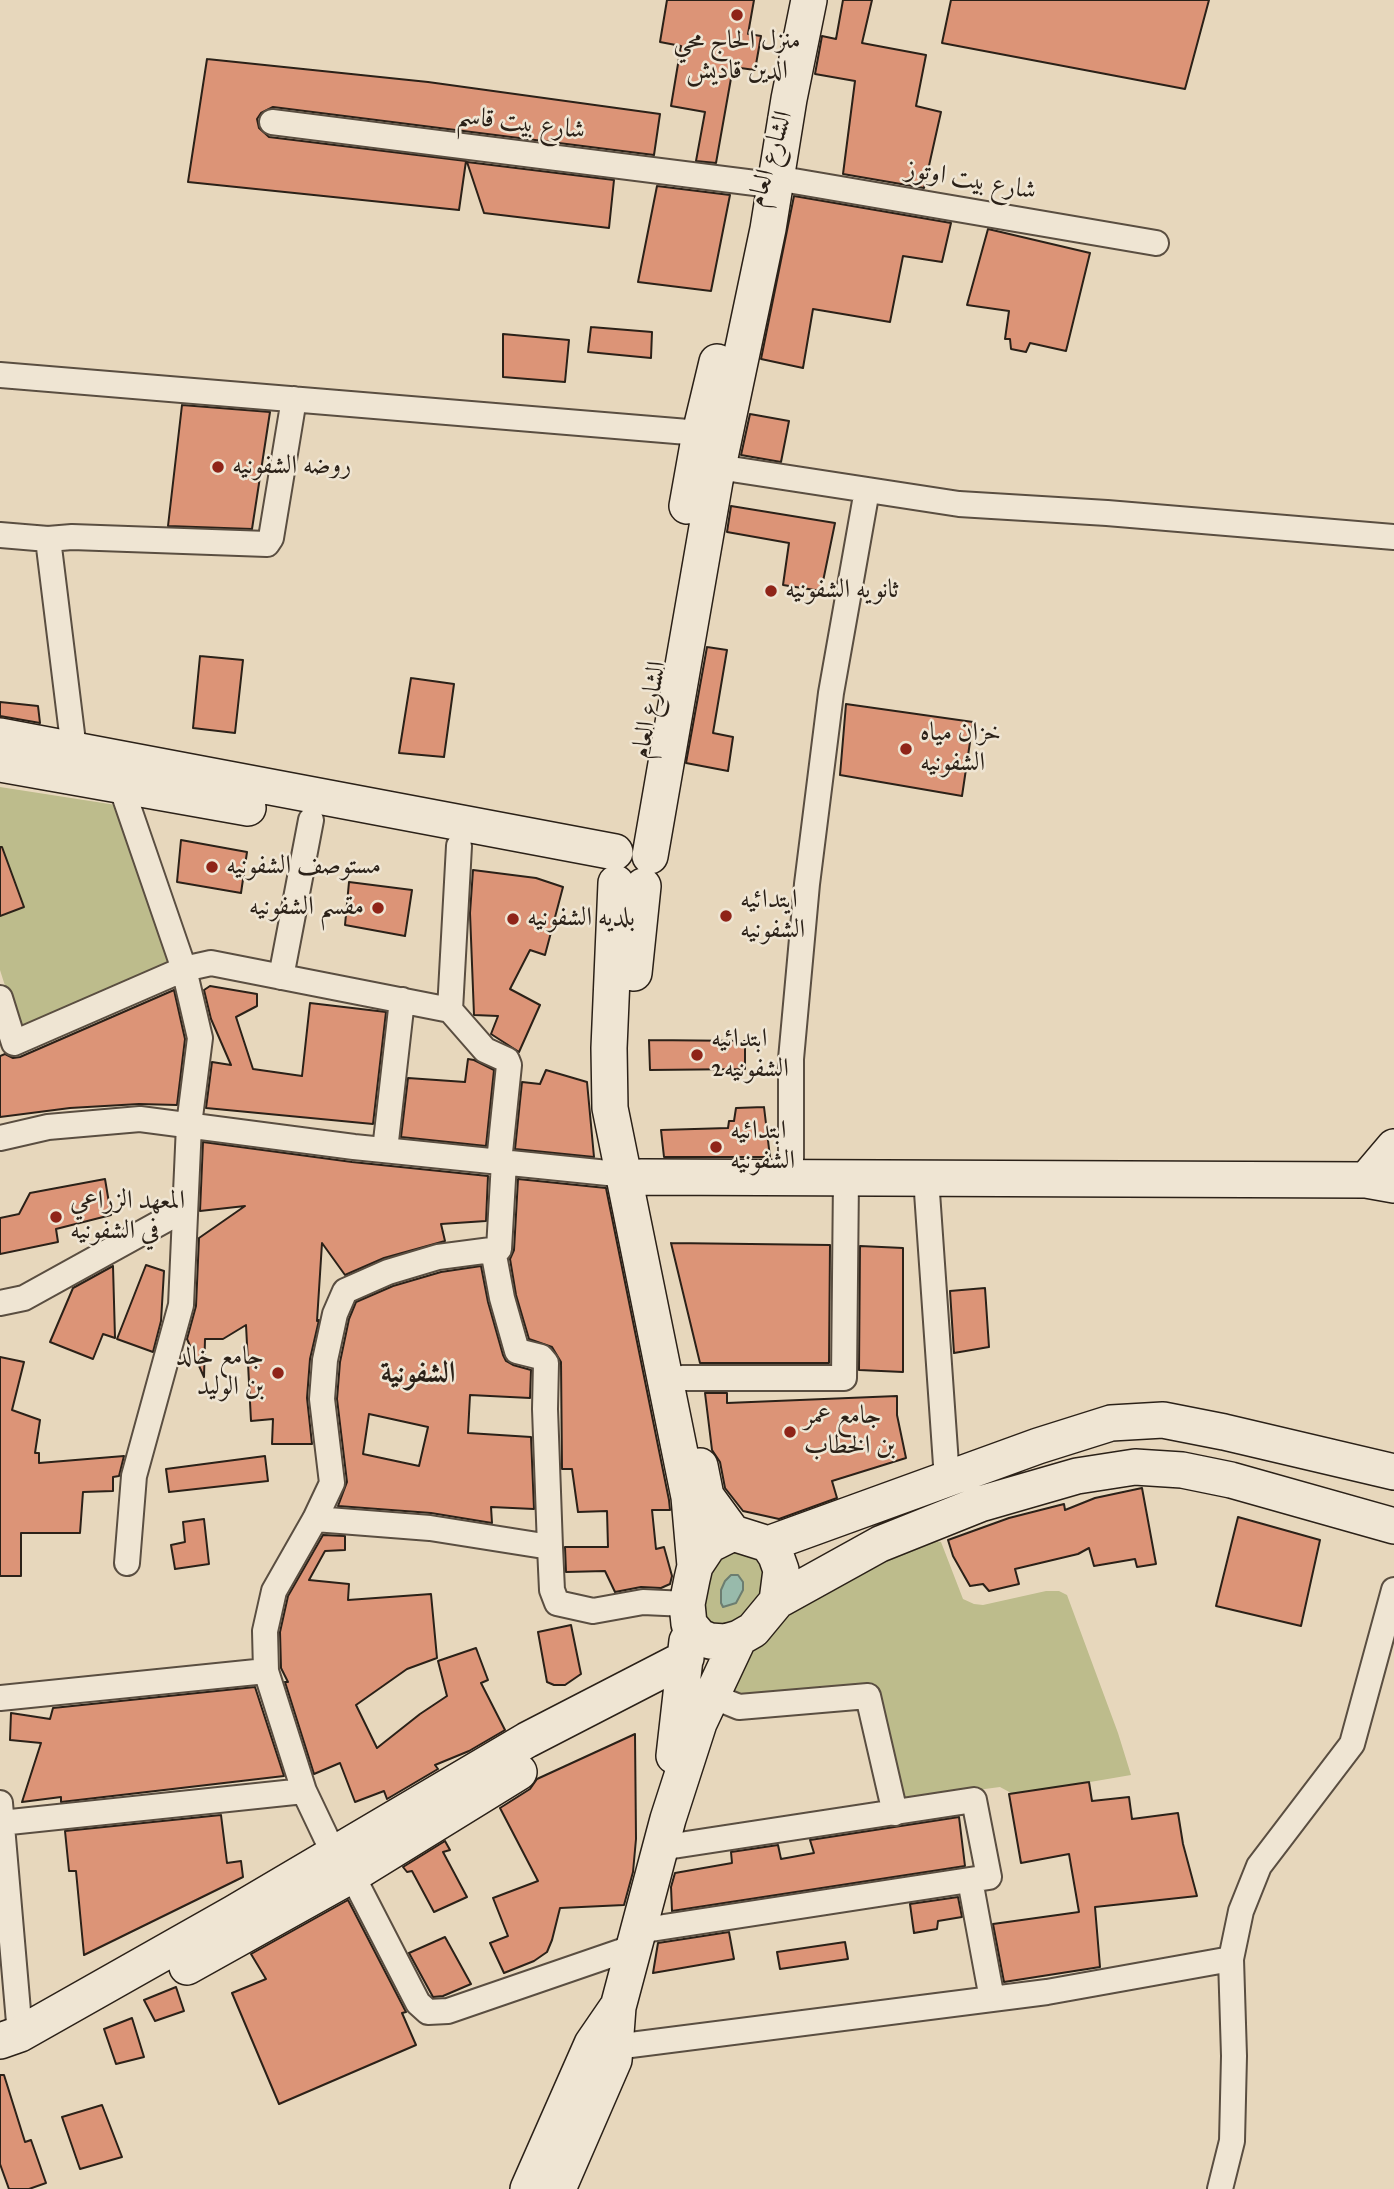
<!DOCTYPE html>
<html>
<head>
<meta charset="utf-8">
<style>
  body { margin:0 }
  canvas { display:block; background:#e7d7bc }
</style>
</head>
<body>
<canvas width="1394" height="2189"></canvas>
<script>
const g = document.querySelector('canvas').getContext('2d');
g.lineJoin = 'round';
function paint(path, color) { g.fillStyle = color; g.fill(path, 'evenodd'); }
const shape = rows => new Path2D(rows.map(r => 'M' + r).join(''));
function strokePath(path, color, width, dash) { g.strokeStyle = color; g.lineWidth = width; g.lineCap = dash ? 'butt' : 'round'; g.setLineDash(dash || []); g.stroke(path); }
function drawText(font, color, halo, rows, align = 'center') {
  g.font = font + ' "IM FELL Great Primer",Amiri,serif'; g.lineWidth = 5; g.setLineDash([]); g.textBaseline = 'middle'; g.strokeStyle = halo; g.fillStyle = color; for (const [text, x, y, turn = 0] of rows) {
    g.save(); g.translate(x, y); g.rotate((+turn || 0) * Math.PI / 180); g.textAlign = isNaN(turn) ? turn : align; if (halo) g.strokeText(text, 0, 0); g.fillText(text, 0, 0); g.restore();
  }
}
paint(shape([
  [0,787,116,805,170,967,20,1033,0,970],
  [935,1541,941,1542,963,1599,974,1604,983,1605,1046,1591,1059,1591,1067,1595,1118,1733,1131,1775,1020,1794,1013,1794,1000,1787,902,1800,874,1691,734,1700,726,1692,758,1641,795,1611,857,1569],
  [730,1548,758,1557,765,1573,766,1591,735,1630,705,1624,698,1602,705,1572]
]), '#bdbc8c');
const water = shape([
  [731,1575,738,1575,743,1582,743,1590,736,1603,723,1607,721,1603,721,1590,725,1581,731,1575]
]);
paint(water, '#98baab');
strokePath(water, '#6c7d70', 2);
const building = shape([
  [667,0,754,0,748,34,761,36,755,70,733,67,716,163,696,161,705,112,671,106,681,46,660,42,667,0],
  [843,0,872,0,862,43,926,55,916,106,941,112,924,188,843,174,855,81,815,74,822,36,836,39,843,0],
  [951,0,1209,0,1185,89,942,43,951,0],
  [207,59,428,82,660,114,654,155,273,107,261,113,257,119,259,128,269,137,466,161,459,210,188,182,207,59],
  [467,162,614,180,609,228,484,213,467,162],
  [657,186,730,195,711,291,638,282,657,186],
  [794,196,951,223,942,262,903,256,890,322,813,309,803,368,761,359,794,196],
  [988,229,1090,253,1066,351,1030,343,1026,352,1011,349,1010,339,1005,339,1009,311,967,305,988,229],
  [591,327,652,332,651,358,588,352,591,327],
  [503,334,569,340,565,382,503,377,503,334],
  [182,405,270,412,252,529,168,526,182,405],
  [750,414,789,421,781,462,741,455,750,414],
  [731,506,835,523,821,591,783,585,789,543,727,532,731,506],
  [707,647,727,650,713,733,733,737,728,771,686,763,707,647],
  [200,656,243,660,235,733,193,728,200,656],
  [411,678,454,684,444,757,399,753,411,678],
  [0,702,38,706,40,723,0,716,0,702],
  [846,704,973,722,962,796,840,775,846,704],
  [181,840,247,852,241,893,177,882,181,840],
  [0,847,2,847,24,907,0,916,0,847],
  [473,870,536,878,563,887,545,955,530,950,510,989,540,1005,519,1052,491,1034,498,1016,474,1015,470,913,473,870],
  [349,882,412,890,405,936,345,925,349,882],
  [210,986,257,994,257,1006,236,1017,253,1069,302,1076,310,1003,386,1012,373,1124,206,1108,212,1062,231,1065,211,1019,204,990,210,986],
  [174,990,185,1039,177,1105,139,1104,70,1108,0,1117,0,1056,5,1054,13,1058,20,1057,174,990],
  [649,1040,745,1041,745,1069,650,1070,649,1040],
  [468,1059,474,1060,494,1070,486,1146,401,1137,408,1078,465,1082,468,1059],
  [546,1070,587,1082,594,1157,515,1149,522,1082,540,1084,546,1070],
  [764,1107,770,1157,664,1157,661,1130,728,1128,729,1121,734,1121,736,1108,764,1107],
  [203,1142,352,1162,488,1176,486,1221,441,1224,445,1241,384,1258,345,1275,322,1243,317,1321,319,1320,310,1359,307,1398,312,1444,272,1444,273,1419,251,1421,246,1325,223,1339,205,1339,204,1377,187,1339,196,1306,199,1238,245,1206,200,1211,203,1142],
  [105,1179,111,1215,56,1229,58,1242,0,1254,0,1218,19,1214,30,1193,105,1179],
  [518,1179,606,1188,669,1500,670,1510,652,1510,656,1549,664,1547,672,1576,670,1584,661,1588,641,1587,615,1592,605,1571,566,1572,565,1547,608,1547,607,1511,578,1512,572,1469,562,1469,561,1362,552,1347,529,1339,516,1295,510,1259,514,1250,518,1179],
  [671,1243,830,1245,829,1363,700,1363,671,1243],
  [860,1246,903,1248,903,1372,859,1370,860,1246],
  [146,1265,164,1271,161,1321,153,1352,117,1339,146,1265],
  [113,1266,115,1338,103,1334,93,1359,50,1342,73,1288,113,1266],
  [481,1266,488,1302,503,1355,506,1361,513,1365,531,1370,530,1398,470,1395,468,1433,531,1437,534,1509,491,1507,492,1523,431,1513,338,1506,347,1482,337,1399,340,1362,349,1319,356,1302,393,1286,441,1272,481,1266],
  [369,1414,428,1427,419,1466,363,1454,369,1414],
  [985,1288,989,1347,954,1353,950,1291,985,1288],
  [0,1357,24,1362,12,1410,40,1420,35,1453,39,1453,39,1463,124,1456,119,1476,113,1477,113,1491,83,1492,80,1533,21,1533,21,1576,0,1576,0,1357],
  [705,1393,727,1393,727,1403,897,1396,897,1415,906,1458,832,1481,837,1498,779,1519,743,1511,725,1488,720,1462,712,1450,705,1393],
  [265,1456,268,1481,169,1492,166,1469,265,1456],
  [1142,1488,1156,1564,1137,1567,1135,1559,1094,1566,1089,1548,1078,1554,1015,1569,1019,1584,989,1591,983,1584,970,1586,953,1556,948,1540,1009,1518,1064,1504,1065,1510,1095,1498,1142,1488],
  [1238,1517,1320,1540,1301,1626,1216,1606,1238,1517],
  [204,1519,209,1564,175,1569,171,1545,185,1542,183,1522,204,1519],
  [323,1535,345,1536,345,1550,325,1551,309,1580,349,1584,348,1600,431,1594,437,1658,407,1669,356,1705,377,1748,420,1714,447,1696,438,1661,476,1648,488,1680,481,1683,505,1730,469,1751,435,1765,438,1769,387,1799,384,1791,355,1802,340,1763,314,1774,285,1682,288,1682,281,1668,280,1632,288,1596,323,1535],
  [571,1625,581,1674,565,1685,554,1685,547,1682,538,1632,571,1625],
  [255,1687,284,1776,61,1802,61,1797,22,1802,41,1743,10,1740,11,1713,50,1719,53,1708,255,1687],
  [635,1734,636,1839,633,1872,624,1905,560,1908,552,1940,547,1952,534,1961,504,1973,490,1943,508,1936,493,1898,538,1881,500,1808,530,1789,537,1779,635,1734],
  [1089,1782,1092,1801,1129,1797,1132,1819,1178,1813,1183,1844,1197,1896,1095,1907,1100,1967,1004,1982,993,1924,1079,1912,1069,1854,1021,1863,1009,1794,1089,1782],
  [221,1815,227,1863,241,1861,243,1877,84,1955,76,1871,69,1871,65,1831,221,1815],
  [959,1817,965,1866,672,1911,671,1887,675,1873,732,1863,731,1852,778,1845,781,1859,814,1853,810,1840,959,1817],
  [445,1841,450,1850,443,1852,467,1897,434,1912,412,1871,407,1872,403,1867,445,1841],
  [958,1897,962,1917,938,1921,937,1929,914,1933,910,1904,958,1897],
  [348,1900,406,2012,402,2013,416,2045,279,2104,232,1993,266,1979,251,1954,348,1900],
  [729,1932,734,1959,653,1973,658,1943,729,1932],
  [445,1937,471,1984,443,1996,433,1997,409,1953,445,1937],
  [845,1942,848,1959,780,1969,777,1952,845,1942],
  [176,1987,184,2011,155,2021,144,2000,176,1987],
  [132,2018,144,2057,116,2064,104,2029,132,2018],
  [0,2075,4,2075,25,2142,31,2140,46,2183,29,2189,9,2189,0,2164,0,2075],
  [102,2105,122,2157,80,2169,62,2117,102,2105]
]);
paint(building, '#dc9477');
strokePath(building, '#2b2118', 2);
const street = shape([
  [272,122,763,184],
  [776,178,1156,243],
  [0,375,700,433],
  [718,467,959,504,1107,513,1394,537],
  [0,535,48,539,74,750],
  [48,539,72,537,267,544,271,538,294,399],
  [121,786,184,969,200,1038,189,1125,181,1305,134,1476,127,1563],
  [281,977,311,820],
  [0,998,14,1043,184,969,211,963,450,1010,459,846],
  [450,1010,485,1050,507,1060,509,1065,499,1162],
  [0,1138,48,1127,140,1119,354,1147,637,1176],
  [385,1150,402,1000],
  [791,1178,791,1059,807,884,831,693,867,490],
  [926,1178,947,1479],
  [493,1250,502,1298,517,1351,541,1357,546,1363,545,1409,550,1547,552,1590,557,1603,593,1611,643,1602,687,1604],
  [0,1303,24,1298,185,1209],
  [682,1378,844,1378,846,1178],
  [315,1519,430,1528,550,1547],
  [266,1671,265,1631,274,1591,315,1519,332,1483,322,1399,325,1360,335,1314,345,1291,388,1272,438,1257,499,1249,504,1162],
  [712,1696,739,1707,868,1696,895,1813],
  [0,1698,266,1671,304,1791],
  [0,1803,20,2034],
  [0,1823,304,1791,334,1854],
  [352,1875,418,2003,428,2012,448,2011,634,1947],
  [970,1880,992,1999],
  [638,1931,989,1877,974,1800,660,1848],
  [615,2047,1047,1992,1231,1959],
  [1220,2189,1232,2141,1234,2056,1231,1959,1241,1911,1259,1866,1352,1744,1394,1590]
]);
const secondary = shape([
  [687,506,700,433,717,362],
  [0,736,615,852],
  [0,764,248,808],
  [650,856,715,481,768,229,789,99,809,0],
  [616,883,609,1048,610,1108,689,1497,695,1566],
  [634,973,643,886],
  [641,1177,1366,1180,1394,1185],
  [1366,1180,1394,1147],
  [700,1466,706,1496,733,1533],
  [733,1533,768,1544,776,1556,781,1570,777,1601,753,1630,739,1638,725,1642,710,1641,700,1637,689,1624,687,1604,692,1579,695,1566,709,1545,733,1533],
  [768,1544,1038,1446,1111,1423,1163,1420,1224,1432,1394,1472],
  [777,1601,880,1544,980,1504,1077,1476,1135,1467,1182,1470,1231,1480,1394,1526],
  [674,1756,687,1641],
  [187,1967,352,1875,519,1772],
  [0,2041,20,2034,234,1913,527,1740,686,1658],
  [528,2189,592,2044,616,2009],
  [558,2189,614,2060,618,2007,668,1819,699,1723,739,1638]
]);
strokePath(street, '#5a4e41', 28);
strokePath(secondary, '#2b2118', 38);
strokePath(street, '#efe5d3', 24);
strokePath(secondary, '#efe5d3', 35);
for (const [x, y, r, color] of [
  [737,15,7,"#8f2418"],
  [218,467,7,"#8f2418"],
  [771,591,7,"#8f2418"],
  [906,749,7,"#8f2418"],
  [212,867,7,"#8f2418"],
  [378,908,7,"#8f2418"],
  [726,916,7,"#8f2418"],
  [513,919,7,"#8f2418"],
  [697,1055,7,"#8f2418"],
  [716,1147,7,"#8f2418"],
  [56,1217,7,"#8f2418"],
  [278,1373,7,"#8f2418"],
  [790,1432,7,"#8f2418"]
]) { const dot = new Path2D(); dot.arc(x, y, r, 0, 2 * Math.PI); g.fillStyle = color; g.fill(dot); strokePath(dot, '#efe5d3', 2.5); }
drawText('26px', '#2b2118', '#efe5d3', [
  ["منزل الحاج محي",737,42,"center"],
  ["الدين قاديش",737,72,"center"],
  ["روضه الشفونيه",232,467],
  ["ثانويه الشفونيه",785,591],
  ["خزان مياه",920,734],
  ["الشفونيه",920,764],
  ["مستوصف الشفونيه",226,867],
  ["ايتدائيه",740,901],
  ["الشفونيه",740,931],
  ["مقسم الشفونيه",364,908,"right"],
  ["بلديه الشفونيه",527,919],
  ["ابتدائيه",711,1040],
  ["الشفونيه2",711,1070],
  ["ابتدائيه",730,1132],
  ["الشفونيه",730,1162],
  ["المعهد الزراعي",70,1202],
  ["في الشفونيه",70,1232],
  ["جامع خالد",264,1358,"right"],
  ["بن الوليد",264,1388,"right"],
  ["جامع عمر",804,1417],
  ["بن الخطاب",804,1447]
], 'left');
drawText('26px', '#2b2118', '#efe5d3', [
  ["شارع بيت قاسم",521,124,7],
  ["الشارع العام",771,159,-73],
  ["شارع بيت اوتوز",971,181,10],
  ["الشارع العام",650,710,-80]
]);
drawText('bold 30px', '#2b2118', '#efe5d3', [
  ["الشفونية",418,1375]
]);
</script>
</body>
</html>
